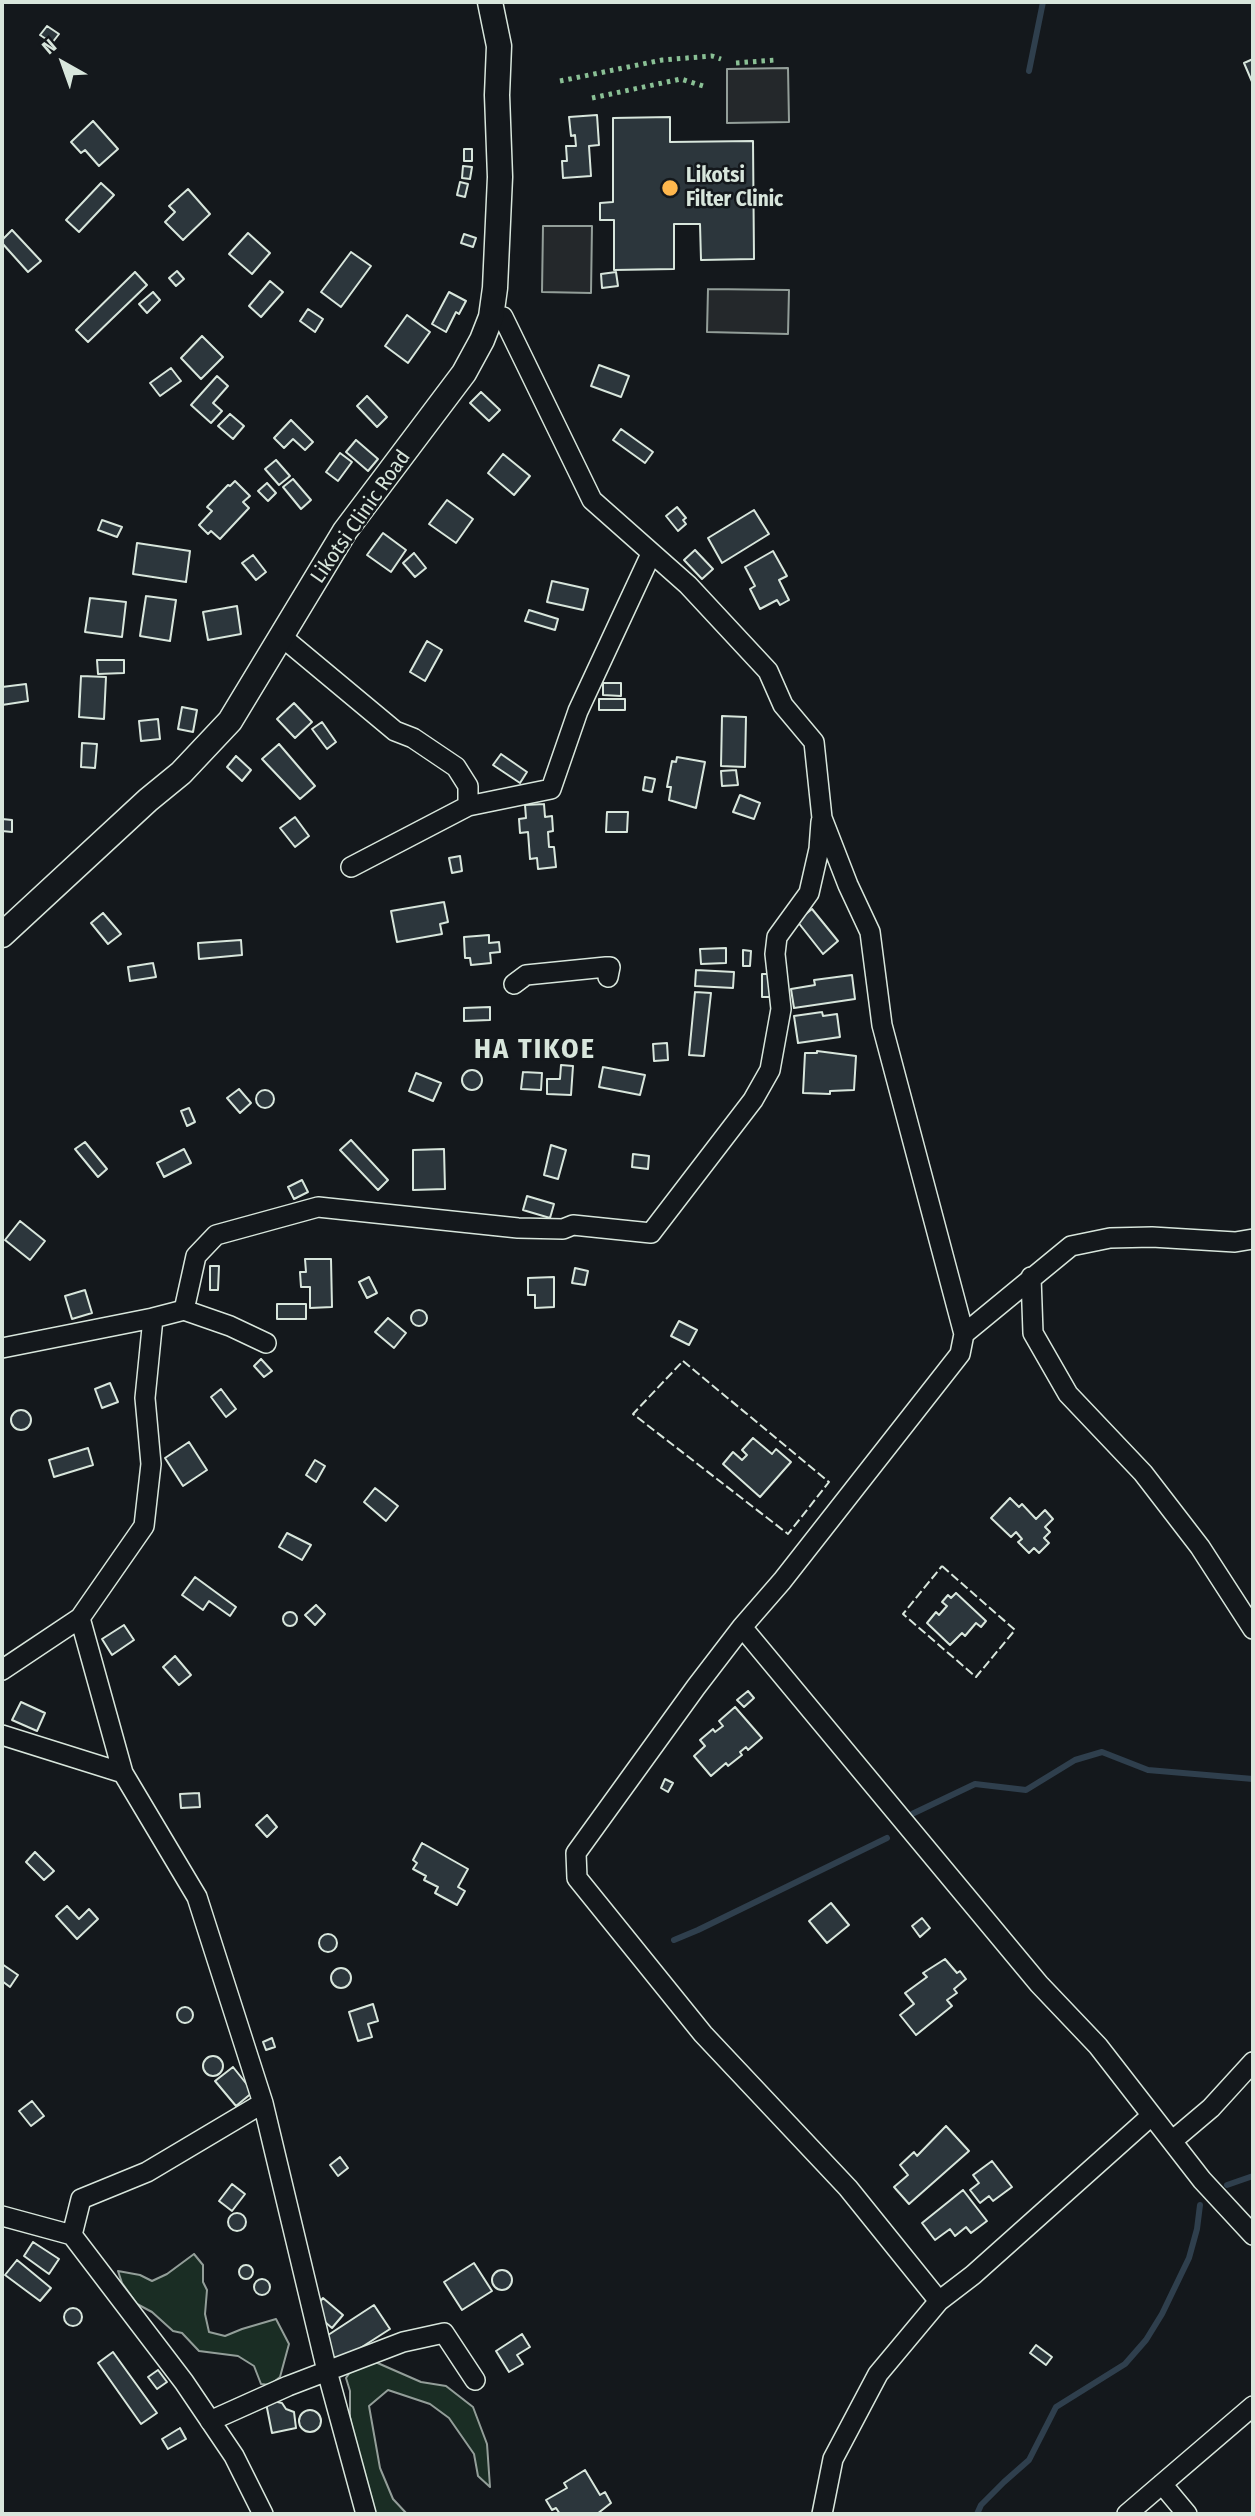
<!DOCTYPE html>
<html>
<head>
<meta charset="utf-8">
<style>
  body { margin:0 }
  #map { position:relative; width:1255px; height:2516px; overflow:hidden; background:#14181c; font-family:"Fira Sans Condensed",sans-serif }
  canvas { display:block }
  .frame { position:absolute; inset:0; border:4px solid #d8e6dc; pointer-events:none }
  .north { position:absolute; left:28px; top:28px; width:70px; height:70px; -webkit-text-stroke:5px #14181c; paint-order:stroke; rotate:320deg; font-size:19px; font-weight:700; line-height:28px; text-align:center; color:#d8e6dc }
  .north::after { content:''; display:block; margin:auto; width:24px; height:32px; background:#d8e6dc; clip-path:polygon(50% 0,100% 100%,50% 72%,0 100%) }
</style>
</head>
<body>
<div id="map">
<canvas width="1255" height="2516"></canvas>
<div class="frame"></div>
<div class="north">N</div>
</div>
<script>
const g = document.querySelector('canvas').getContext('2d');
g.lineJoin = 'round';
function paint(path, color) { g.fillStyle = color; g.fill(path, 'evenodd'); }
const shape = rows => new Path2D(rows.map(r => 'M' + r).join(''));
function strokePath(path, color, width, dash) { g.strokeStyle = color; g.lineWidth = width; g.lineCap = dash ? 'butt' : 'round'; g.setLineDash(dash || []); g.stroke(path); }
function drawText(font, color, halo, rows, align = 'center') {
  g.font = font + ' "Fira Sans Condensed",sans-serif'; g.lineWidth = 5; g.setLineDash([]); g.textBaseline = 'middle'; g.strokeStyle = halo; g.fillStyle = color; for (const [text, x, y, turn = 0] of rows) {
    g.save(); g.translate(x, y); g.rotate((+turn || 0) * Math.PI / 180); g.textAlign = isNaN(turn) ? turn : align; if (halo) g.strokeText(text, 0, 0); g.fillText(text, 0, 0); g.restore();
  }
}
const green = shape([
  [194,2254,203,2265,203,2282,207,2290,205,2314,209,2332,225,2336,242,2329,276,2319,289,2344,280,2377,270,2385,261,2384,254,2366,238,2356,199,2351,182,2333,173,2331,152,2312,137,2304,122,2283,118,2271,140,2275,152,2281,167,2274,194,2254],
  [373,2361,421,2382,446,2386,473,2407,487,2444,490,2487,478,2476,474,2454,449,2418,430,2404,388,2390,369,2406,380,2468,393,2499,407,2514,368,2514,350,2417,350,2391,346,2378,356,2363,373,2361]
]);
paint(green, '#1a2d24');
strokePath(green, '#939e99', 2);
const parking = shape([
  [788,68,789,122,727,123,727,69,788,68],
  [543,226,592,226,591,293,542,292,543,226],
  [708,289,789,290,788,334,707,332,708,289]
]);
paint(parking, '#24282b');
strokePath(parking, '#939e99', 2);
strokePath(shape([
  [1029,71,1043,2],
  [912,1814,975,1784,1026,1790,1075,1760,1102,1752,1148,1770,1253,1779],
  [674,1940,698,1930,887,1838],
  [1227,2185,1253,2176],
  [977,2514,981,2505,1004,2482,1029,2460,1056,2407,1125,2364,1146,2340,1162,2314,1189,2258,1197,2229,1200,2205]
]), '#2f3f4d', 6);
const building = shape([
  [47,26,59,34,52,43,40,35,47,26],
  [1253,59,1253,84,1244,63,1253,59],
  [597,115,599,145,589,146,591,176,563,178,562,161,567,161,566,146,576,146,575,135,571,136,569,117,597,115],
  [670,117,670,142,753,141,754,259,701,260,700,224,674,224,674,269,614,270,614,220,600,220,600,203,613,202,613,118,670,117],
  [93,121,118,149,99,166,85,150,81,153,71,142,93,121],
  [464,149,472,149,472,161,464,161,464,149],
  [463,166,472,167,470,179,462,178,463,166],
  [460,182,468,184,465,197,457,195,460,182],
  [101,183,114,195,79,232,66,220,101,183],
  [188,189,210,214,183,240,165,222,175,212,169,206,188,189],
  [12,230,41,261,28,272,2,243,2,240,12,230],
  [248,233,270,253,252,274,229,254,248,233],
  [464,234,476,238,473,247,461,243,464,234],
  [351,252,371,266,341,307,321,292,351,252],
  [177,271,184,279,176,286,169,278,177,271],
  [135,272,147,285,88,342,76,330,135,272],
  [616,272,618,286,602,288,601,274,616,272],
  [270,281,283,292,261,317,249,306,270,281],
  [153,292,160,300,147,313,139,304,153,292],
  [449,292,466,301,459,314,456,312,446,332,432,324,449,292],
  [308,309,323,319,315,332,300,321,308,309],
  [407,315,430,332,408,363,385,346,407,315],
  [202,336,223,357,201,379,181,358,202,336],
  [599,365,629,376,621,397,591,386,599,365],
  [171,368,181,381,160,396,150,383,171,368],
  [217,376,228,386,213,403,222,411,211,423,191,405,217,376],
  [481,392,500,410,489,421,470,403,481,392],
  [367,396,387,417,377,427,357,406,367,396],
  [230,414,244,426,233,439,218,426,230,414],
  [291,420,313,442,305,450,293,439,284,448,274,438,291,420],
  [621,429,653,452,645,463,613,440,621,429],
  [356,440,378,459,368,471,346,452,356,440],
  [340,453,352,462,338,481,326,472,340,453],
  [503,454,530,476,514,495,488,473,503,454],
  [276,460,290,476,279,485,265,469,276,460],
  [293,479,311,500,301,509,283,487,293,479],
  [235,481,250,496,243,502,249,508,220,539,211,531,208,534,199,525,212,511,207,507,228,485,230,486,235,481],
  [267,483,276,493,268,501,258,491,267,483],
  [447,500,473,519,456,543,429,524,447,500],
  [677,507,686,518,683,520,686,524,678,531,666,516,677,507],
  [754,510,769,534,722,563,708,538,754,510],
  [102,520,122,527,117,537,98,530,102,520],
  [383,533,406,550,391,572,367,555,383,533],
  [137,543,190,551,186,582,133,574,137,543],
  [695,550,713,569,702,579,684,560,695,550],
  [773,551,787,576,779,580,789,600,780,605,777,600,760,609,750,589,755,586,745,567,773,551],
  [414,553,426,568,415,577,403,563,414,553],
  [253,555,266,572,256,580,242,563,253,555],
  [552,581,588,589,583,610,547,602,552,581],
  [146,596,176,600,170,641,140,636,146,596],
  [90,598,126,602,122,637,85,632,90,598],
  [237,606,241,634,208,640,203,612,237,606],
  [529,610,558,619,555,630,525,621,529,610],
  [427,641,442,650,425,681,410,672,427,641],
  [97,660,124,660,124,673,98,674,97,660],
  [81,676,106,677,104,719,79,717,81,676],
  [603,683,621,683,621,696,603,695,603,683],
  [26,684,28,701,2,705,2,687,26,684],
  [599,699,625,699,625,710,599,710,599,699],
  [294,703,312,722,295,738,277,719,294,703],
  [182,707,197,710,193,732,178,729,182,707],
  [722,716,746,717,745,767,721,766,722,716],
  [158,719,160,739,141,741,139,721,158,719],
  [322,722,336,742,327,749,312,729,322,722],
  [82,743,97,744,95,768,81,767,82,743],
  [279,744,315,786,300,799,262,759,279,744],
  [501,754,527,772,520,783,493,765,501,754],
  [236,756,251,770,242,781,227,767,236,756],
  [677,757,705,762,696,808,669,800,671,787,667,787,672,761,676,762,677,757],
  [736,770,738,785,722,786,721,771,736,770],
  [645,777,655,779,652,792,643,790,645,777],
  [740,795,760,803,754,819,733,812,740,795],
  [544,804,545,817,552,816,553,831,548,832,549,847,554,847,556,867,538,869,537,858,530,859,528,832,520,833,519,819,526,818,525,805,544,804],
  [607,812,628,812,627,832,606,832,607,812],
  [295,817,309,836,295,847,280,828,295,817],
  [2,819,12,820,12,832,2,831,2,819],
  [460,856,462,871,452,873,449,858,460,856],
  [444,902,448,922,440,924,442,934,397,942,391,911,444,902],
  [812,909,838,941,823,954,797,921,812,909],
  [103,913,121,934,108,944,91,923,103,913],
  [489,935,489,943,499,942,500,952,490,953,491,963,471,965,470,958,465,958,464,937,489,935],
  [241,940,242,955,199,959,198,943,241,940],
  [726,948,726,963,701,964,700,949,726,948],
  [743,950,751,951,750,966,743,966,743,950],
  [153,963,156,977,130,981,128,967,153,963],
  [696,970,734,972,733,988,695,986,696,970],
  [762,974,777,974,777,997,762,997,762,974],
  [852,975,855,999,794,1008,791,989,815,985,814,980,852,975],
  [695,992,711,993,704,1056,689,1055,695,992],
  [490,1007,490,1020,464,1021,464,1008,490,1007],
  [822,1012,823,1016,837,1014,840,1037,798,1043,794,1016,822,1012],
  [667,1043,668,1060,654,1061,653,1044,667,1043],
  [817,1051,856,1056,854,1090,830,1091,830,1094,803,1093,805,1053,817,1053,817,1051],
  [561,1065,573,1066,571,1095,547,1094,547,1079,560,1079,561,1065],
  [603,1067,645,1075,640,1095,599,1087,603,1067],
  '462 1080a10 10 0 1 1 20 0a10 10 0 1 1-20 0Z',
  [523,1072,542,1073,541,1090,521,1089,523,1072],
  [416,1073,441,1083,433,1101,409,1091,416,1073],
  [239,1089,251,1103,240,1113,227,1098,239,1089],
  '256 1099a9 9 0 1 1 18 0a9 9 0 1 1-18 0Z',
  [189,1108,195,1122,187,1126,181,1111,189,1108],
  [351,1140,388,1180,378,1190,340,1150,351,1140],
  [85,1142,107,1169,98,1177,75,1149,85,1142],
  [551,1145,566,1150,558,1179,544,1175,551,1145],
  [184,1149,191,1163,164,1177,157,1163,184,1149],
  [444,1149,445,1189,413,1190,413,1150,444,1149],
  [633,1154,649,1156,648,1169,632,1167,633,1154],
  [302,1180,308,1192,294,1199,288,1187,302,1180],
  [527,1196,554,1204,550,1218,523,1210,527,1196],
  [20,1221,45,1241,30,1260,5,1240,20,1221],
  [305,1259,331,1259,332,1307,310,1308,310,1287,301,1287,300,1272,306,1272,305,1259],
  [210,1266,219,1266,218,1290,210,1290,210,1266],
  [575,1268,588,1271,585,1285,572,1283,575,1268],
  [369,1277,377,1293,367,1298,359,1282,369,1277],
  [554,1277,554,1307,535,1308,535,1295,528,1295,528,1278,554,1277],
  [85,1290,92,1313,72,1319,65,1296,85,1290],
  [277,1304,306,1304,306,1319,277,1319,277,1304],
  '411 1318a8 8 0 1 1 16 0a8 8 0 1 1-16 0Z',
  [388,1318,406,1333,394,1348,375,1332,388,1318],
  [679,1321,697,1330,689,1345,671,1336,679,1321],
  [261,1359,272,1371,264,1377,254,1366,261,1359],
  [110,1383,118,1402,102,1408,95,1389,110,1383],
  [221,1389,236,1409,226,1417,211,1397,221,1389],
  '11 1420a10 10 0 1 1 20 0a10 10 0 1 1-20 0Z',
  [753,1438,772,1454,776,1449,791,1462,760,1497,723,1464,733,1452,742,1460,747,1455,742,1450,753,1438],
  [189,1442,207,1470,183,1486,165,1458,189,1442],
  [88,1448,93,1465,54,1477,49,1460,88,1448],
  [315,1460,325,1466,316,1482,306,1475,315,1460],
  [375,1488,398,1506,386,1521,364,1502,375,1488],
  [1010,1498,1019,1507,1022,1504,1036,1519,1045,1510,1053,1519,1045,1527,1050,1532,1044,1538,1049,1543,1039,1553,1034,1548,1029,1553,1018,1542,1022,1539,1016,1532,1011,1537,991,1518,1010,1498],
  [287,1533,311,1545,302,1560,279,1547,287,1533],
  [195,1577,236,1607,230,1616,209,1601,203,1610,182,1595,195,1577],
  [956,1593,986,1621,981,1627,976,1623,965,1636,962,1633,950,1645,927,1623,936,1612,939,1615,947,1606,942,1602,948,1595,951,1598,956,1593],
  [316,1605,325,1614,315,1625,305,1615,316,1605],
  '283 1619a7 7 0 1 1 14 0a7 7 0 1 1-14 0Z',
  [124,1625,134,1640,112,1655,102,1639,124,1625],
  [175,1656,191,1675,179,1685,163,1667,175,1656],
  [748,1691,754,1698,744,1707,737,1700,748,1691],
  [21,1702,45,1713,37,1731,12,1720,21,1702],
  [735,1707,762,1738,748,1750,746,1747,740,1752,742,1755,728,1766,726,1763,711,1776,694,1756,705,1746,700,1740,713,1729,715,1732,723,1726,719,1721,735,1707],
  [665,1779,673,1783,668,1792,661,1788,665,1779],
  [199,1793,200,1807,181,1808,180,1794,199,1793],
  [267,1815,277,1827,267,1837,256,1825,267,1815],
  [422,1843,468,1869,458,1887,465,1891,457,1905,435,1893,438,1887,424,1880,426,1876,413,1869,417,1863,413,1860,422,1843],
  [35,1852,54,1871,44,1880,26,1862,35,1852],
  [831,1903,849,1925,827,1943,809,1921,831,1903],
  [67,1906,79,1919,89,1909,98,1919,77,1939,56,1916,67,1906],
  [922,1918,930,1928,920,1937,912,1926,922,1918],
  '319 1943a9 9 0 1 1 18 0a9 9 0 1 1-18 0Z',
  [945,1959,957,1973,960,1971,966,1979,954,1989,957,1993,947,2000,952,2006,916,2035,900,2015,914,2004,905,1993,927,1977,923,1973,945,1959],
  [2,1964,18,1975,10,1987,2,1981,2,1964],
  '331 1978a10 10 0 1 1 20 0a10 10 0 1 1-20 0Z',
  [373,2004,378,2021,368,2024,372,2037,358,2041,349,2012,373,2004],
  '177 2015a8 8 0 1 1 16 0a8 8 0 1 1-16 0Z',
  [272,2038,275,2047,266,2050,263,2042,272,2038],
  '203 2066a10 10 0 1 1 20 0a10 10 0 1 1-20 0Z',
  [233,2067,253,2092,236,2106,215,2081,233,2067],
  [32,2101,44,2116,31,2126,19,2111,32,2101],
  [946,2126,969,2151,909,2204,894,2187,908,2175,900,2165,914,2152,917,2156,946,2126],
  [340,2157,348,2168,338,2176,330,2165,340,2157],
  [992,2161,1012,2187,993,2201,989,2196,980,2203,970,2190,979,2183,973,2175,992,2161],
  [232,2184,245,2194,232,2211,219,2201,232,2184],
  [963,2190,987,2221,971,2233,966,2227,955,2236,950,2229,935,2240,922,2223,963,2190],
  '228 2222a9 9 0 1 1 18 0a9 9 0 1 1-18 0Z',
  [33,2242,59,2259,49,2274,24,2256,33,2242],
  [17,2260,51,2288,40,2301,5,2275,17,2260],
  [474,2263,492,2291,462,2310,444,2282,474,2263],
  '239 2272a7 7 0 1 1 14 0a7 7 0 1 1-14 0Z',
  '492 2280a10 10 0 1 1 20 0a10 10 0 1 1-20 0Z',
  '254 2287a8 8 0 1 1 16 0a8 8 0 1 1-16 0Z',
  [323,2298,343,2315,332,2328,312,2311,323,2298],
  [374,2305,390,2329,337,2363,322,2339,374,2305],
  '64 2317a9 9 0 1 1 18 0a9 9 0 1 1-18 0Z',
  [522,2334,530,2347,517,2355,523,2364,509,2372,496,2351,522,2334],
  [1036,2345,1052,2357,1046,2365,1030,2353,1036,2345],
  [113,2352,157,2413,141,2424,98,2363,113,2352],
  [158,2370,167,2382,157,2389,148,2377,158,2370],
  [273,2401,282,2403,286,2409,294,2412,296,2428,272,2433,266,2403,273,2401],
  '299 2421a11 11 0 1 1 22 0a11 11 0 1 1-22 0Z',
  [180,2428,186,2439,168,2449,162,2439,180,2428],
  [585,2470,600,2495,605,2492,611,2503,597,2514,560,2514,556,2508,552,2510,546,2500,567,2488,564,2483,585,2470]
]);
paint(building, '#2c363c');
strokePath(building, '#d8e6dc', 2);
const minor = shape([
  [491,317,503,317,592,500,688,585,768,671,783,705,814,742,822,818,848,885,870,932,882,1025,964,1334],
  [281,636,395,731,413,738,456,767,468,786,468,806],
  [351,867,468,806,551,789,578,711,651,554],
  [514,984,526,975,606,967,610,967,608,977],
  [1031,1277,1033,1333,1068,1394,1143,1473,1200,1547,1253,1629],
  [184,1310,196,1256,216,1235,318,1207,518,1228,563,1229,573,1225,651,1233,753,1100,770,1070,781,1009,775,954,777,937,809,893,819,849,821,822],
  [153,1318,184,1310,230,1326,266,1343],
  [2,1348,153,1318,145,1398,151,1464,144,1526,80,1618,2,1670],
  [80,1618,123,1773],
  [742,1627,1039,1984,1098,2046,1202,2180,1253,2235],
  [2,1735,123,1773,197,1897,263,2103,327,2371,366,2514],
  [1172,2141,1211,2108,1253,2062],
  [2,2216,72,2235,184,2382,234,2456,263,2514],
  [72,2235,81,2199,147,2172,263,2103],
  [939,2301,848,2188,703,2034,577,1878,576,1853,696,1687,742,1627,782,1581,960,1354,964,1334,1071,1246,1110,1238,1152,1237,1235,1242,1253,1239],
  [210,2421,288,2386,403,2342,444,2333,475,2380],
  [1162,2484,1187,2514],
  [822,2514,833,2459,878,2374,939,2301,973,2275,1151,2116],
  [1127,2514,1253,2406]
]);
const tertiary = shape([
  [2,935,148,800,181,773,230,721,345,531,464,373,482,340,491,317,495,288,500,177,497,95,499,46,490,2]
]);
strokePath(minor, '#d8e6dc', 22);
strokePath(tertiary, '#d8e6dc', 27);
strokePath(minor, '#14181c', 19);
strokePath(tertiary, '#14181c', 24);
strokePath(shape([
  [736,63,775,60],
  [560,81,662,60,712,56,721,59],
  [592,98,681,79,703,86]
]), '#8ac095', 5, [3.5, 5]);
strokePath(shape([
  [683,1361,829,1482,788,1534,633,1414,683,1361],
  [942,1566,1015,1630,976,1677,903,1614,942,1566]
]), '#d8e6dc', 2, [9, 3.5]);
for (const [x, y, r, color] of [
  [670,188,9,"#ffb74d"]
]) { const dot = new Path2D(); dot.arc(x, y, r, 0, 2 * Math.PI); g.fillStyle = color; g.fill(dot); strokePath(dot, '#14181c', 2.5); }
drawText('bold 21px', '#d8e6dc', '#14181c', [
  ["Likotsi",686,176],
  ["Filter Clinic",686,200]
], 'left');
drawText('21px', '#d8e6dc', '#14181c', [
  ["Likotsi Clinic Road",361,517,-55]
]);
g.letterSpacing = '2px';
drawText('bold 28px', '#d8e6dc', '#14181c', [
  ["HA TIKOE",535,1050]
]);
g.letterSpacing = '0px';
</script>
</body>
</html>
